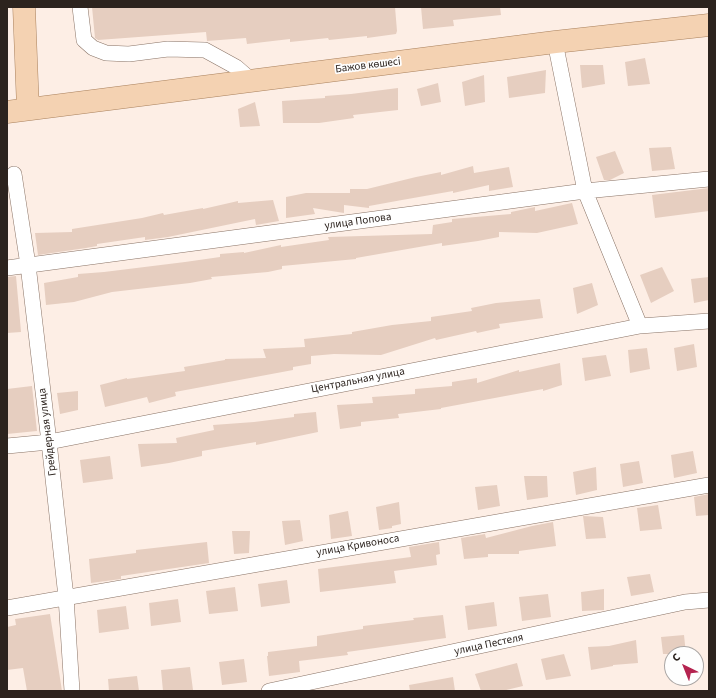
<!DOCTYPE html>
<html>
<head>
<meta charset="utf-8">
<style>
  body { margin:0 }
  #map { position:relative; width:716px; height:698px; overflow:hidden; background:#fdeee5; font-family:"Source Sans 3",sans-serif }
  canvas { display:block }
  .frame { position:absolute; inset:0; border:8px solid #2c231e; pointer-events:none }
  .north { position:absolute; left:664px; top:646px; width:40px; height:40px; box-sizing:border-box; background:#fefefe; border:1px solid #aaa6a4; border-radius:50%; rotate:317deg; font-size:11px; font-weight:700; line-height:16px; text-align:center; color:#2c231e }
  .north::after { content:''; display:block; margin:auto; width:14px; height:18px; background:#b4234f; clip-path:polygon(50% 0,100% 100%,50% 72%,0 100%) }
</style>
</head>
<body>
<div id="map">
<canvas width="716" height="698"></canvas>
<div class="frame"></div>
<div class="north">С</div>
</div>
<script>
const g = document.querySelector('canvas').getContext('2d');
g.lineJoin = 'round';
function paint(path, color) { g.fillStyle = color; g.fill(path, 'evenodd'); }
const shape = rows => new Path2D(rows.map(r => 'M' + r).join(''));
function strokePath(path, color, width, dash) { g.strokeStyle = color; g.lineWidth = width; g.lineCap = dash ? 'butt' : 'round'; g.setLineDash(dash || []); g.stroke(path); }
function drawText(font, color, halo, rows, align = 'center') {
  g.font = font + ' "Source Sans 3",sans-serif'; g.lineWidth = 3.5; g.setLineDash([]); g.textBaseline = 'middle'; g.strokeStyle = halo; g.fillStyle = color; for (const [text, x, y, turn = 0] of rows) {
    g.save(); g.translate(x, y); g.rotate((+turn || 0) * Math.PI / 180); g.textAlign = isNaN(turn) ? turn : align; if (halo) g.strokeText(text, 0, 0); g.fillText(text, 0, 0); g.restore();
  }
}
paint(shape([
  [92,7,395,7,397,31,396,34,367,38,367,36,329,40,328,38,290,42,290,39,247,44,246,38,207,41,206,32,98,40,95,38],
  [421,7,500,7,501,15,453,20,454,26,423,29],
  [645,58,650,84,628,86,625,62],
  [580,65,603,65,605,84,582,88],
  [546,70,545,93,509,98,507,77],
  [484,75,485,102,465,106,462,82],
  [438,83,441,102,421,106,417,89],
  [398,88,398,110,353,115,354,118,319,123,283,123,282,101,325,98,325,96,351,94],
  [255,102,260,126,240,127,238,109],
  [671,147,675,169,652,171,649,148],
  [615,151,624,173,610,180,604,180,596,157],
  [473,166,474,173,509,167,513,187,489,191,489,185,453,193,453,191,402,200,369,206,369,208,344,205,344,213,313,208,315,214,286,218,286,197,306,193,350,193,350,189,367,189,416,177,441,172,441,175],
  [709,188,709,211,655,218,652,195],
  [273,200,279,221,256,225,255,219,168,237,145,240,145,237,97,244,97,246,86,248,38,255,35,233,72,232,72,229,142,218,163,213,164,215,203,208,203,209,238,201,238,203],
  [572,203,578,224,537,233,499,232,499,237,478,241,442,246,442,243,356,258,356,259,282,266,282,269,268,272,211,277,212,279,190,283,112,292,74,302,46,305,44,283,78,277,78,274,104,272,185,262,220,257,220,254,244,252,244,253,281,245,281,247,329,240,328,237,432,234,433,225,452,222,452,219,511,214,511,212,535,207,535,211],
  [662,267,674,291,651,303,640,275],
  [16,276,21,332,7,333,7,277],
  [709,277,709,300,694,303,691,279],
  [592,283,598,305,577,314,573,288],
  [540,299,543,318,499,324,500,328,477,333,476,331,436,340,435,338,381,355,334,354,311,356,311,364,293,367,293,370,175,392,176,396,149,403,147,397,105,407,100,385,127,378,127,379,185,371,184,367,225,360,225,359,266,358,263,349,305,347,304,339,352,334,352,332,392,325,431,321,431,317,472,311,471,308,496,303],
  [694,344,697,367,677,371,674,348],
  [647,348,650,369,630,373,628,350],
  [606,355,611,376,585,381,582,358],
  [560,363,562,385,543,391,543,389,441,408,441,409,398,414,399,418,361,422,361,426,340,429,337,405,373,403,372,397,415,394,415,389,452,386,452,382,477,378,477,383,519,370,519,372],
  [32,386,37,431,7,434,7,389],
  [78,391,78,410,60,414,57,393],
  [316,412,318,432,256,445,256,442,202,451,202,456,169,463,141,467,138,444,177,443,176,438,214,430,213,425,254,422,294,417,294,414],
  [693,451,697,473,674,478,671,455],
  [110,456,113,479,83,483,80,460],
  [639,461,643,483,623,487,620,464],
  [596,467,597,490,576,495,573,472],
  [524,476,547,476,548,497,527,500],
  [497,485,500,506,478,510,475,487],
  [709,494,709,515,696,516,694,497],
  [399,502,401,524,392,526,392,528,379,530,376,507],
  [658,505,662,529,640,531,637,508],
  [348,511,352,536,331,539,329,515],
  [583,516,603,517,606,538,586,539],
  [300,520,303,541,285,545,282,521],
  [553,522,556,546,519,551,519,554,488,554,488,557,464,559,461,538,485,534,486,538,532,526],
  [232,531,250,531,249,553,234,554],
  [207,542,209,563,121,576,121,579,91,583,89,559,136,553,136,550],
  [439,542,440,554,436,555,437,565,394,571,396,583,320,592,318,569,411,557,409,547],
  [650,574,654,592,631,596,627,577],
  [287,580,290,603,261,607,258,584],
  [235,587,238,611,209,614,206,591],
  [604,589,604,610,582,611,581,592],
  [548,594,551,617,522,621,519,597],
  [178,599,181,622,151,626,149,603],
  [494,602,497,626,468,630,465,606],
  [126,606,129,629,99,633,97,610],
  [50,614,62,691,27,691,23,668,7,670,7,627,16,625,15,619],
  [443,615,446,638,347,652,348,655,299,661,300,672,269,676,267,656,268,656,268,652,317,646,317,636,363,629,363,626,414,620,413,618],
  [684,635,686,654,663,654,661,637],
  [636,640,638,663,613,665,613,666,591,670,588,647,609,646],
  [564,654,571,676,546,680,541,659],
  [244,659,247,682,222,685,219,662],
  [517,663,523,686,502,691,481,691,475,674],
  [190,667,193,690,163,691,161,670],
  [137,676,139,691,109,691,108,679],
  [453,677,455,691,410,691,409,685]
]), '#e6cec0');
const minor = shape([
  [80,7,84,40,93,48,106,53,129,54,168,49,205,50,236,67,252,81],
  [555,42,585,191,640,326],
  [14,174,28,265,49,442,66,597,72,691],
  [7,268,585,191,709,179],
  [7,446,49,442,640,326,709,321],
  [7,608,709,485],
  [269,691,685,602,709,600]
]);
const primary = shape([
  [24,7,28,109],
  [7,112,555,42,709,25]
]);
strokePath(minor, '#897366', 16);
strokePath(primary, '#a9815d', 23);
strokePath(minor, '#fff', 15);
strokePath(primary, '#f4d2b2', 22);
drawText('11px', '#2c231e', '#fefefe', [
  ["Бажов көшесі",368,66,-7],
  ["улица Попова",358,222,-8],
  ["Центральная улица",358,381,-11],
  ["Грейдерная улица",48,432,-97],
  ["улица Кривоноса",358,546,-10],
  ["улица Пестеля",489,645,-12]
]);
</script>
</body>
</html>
